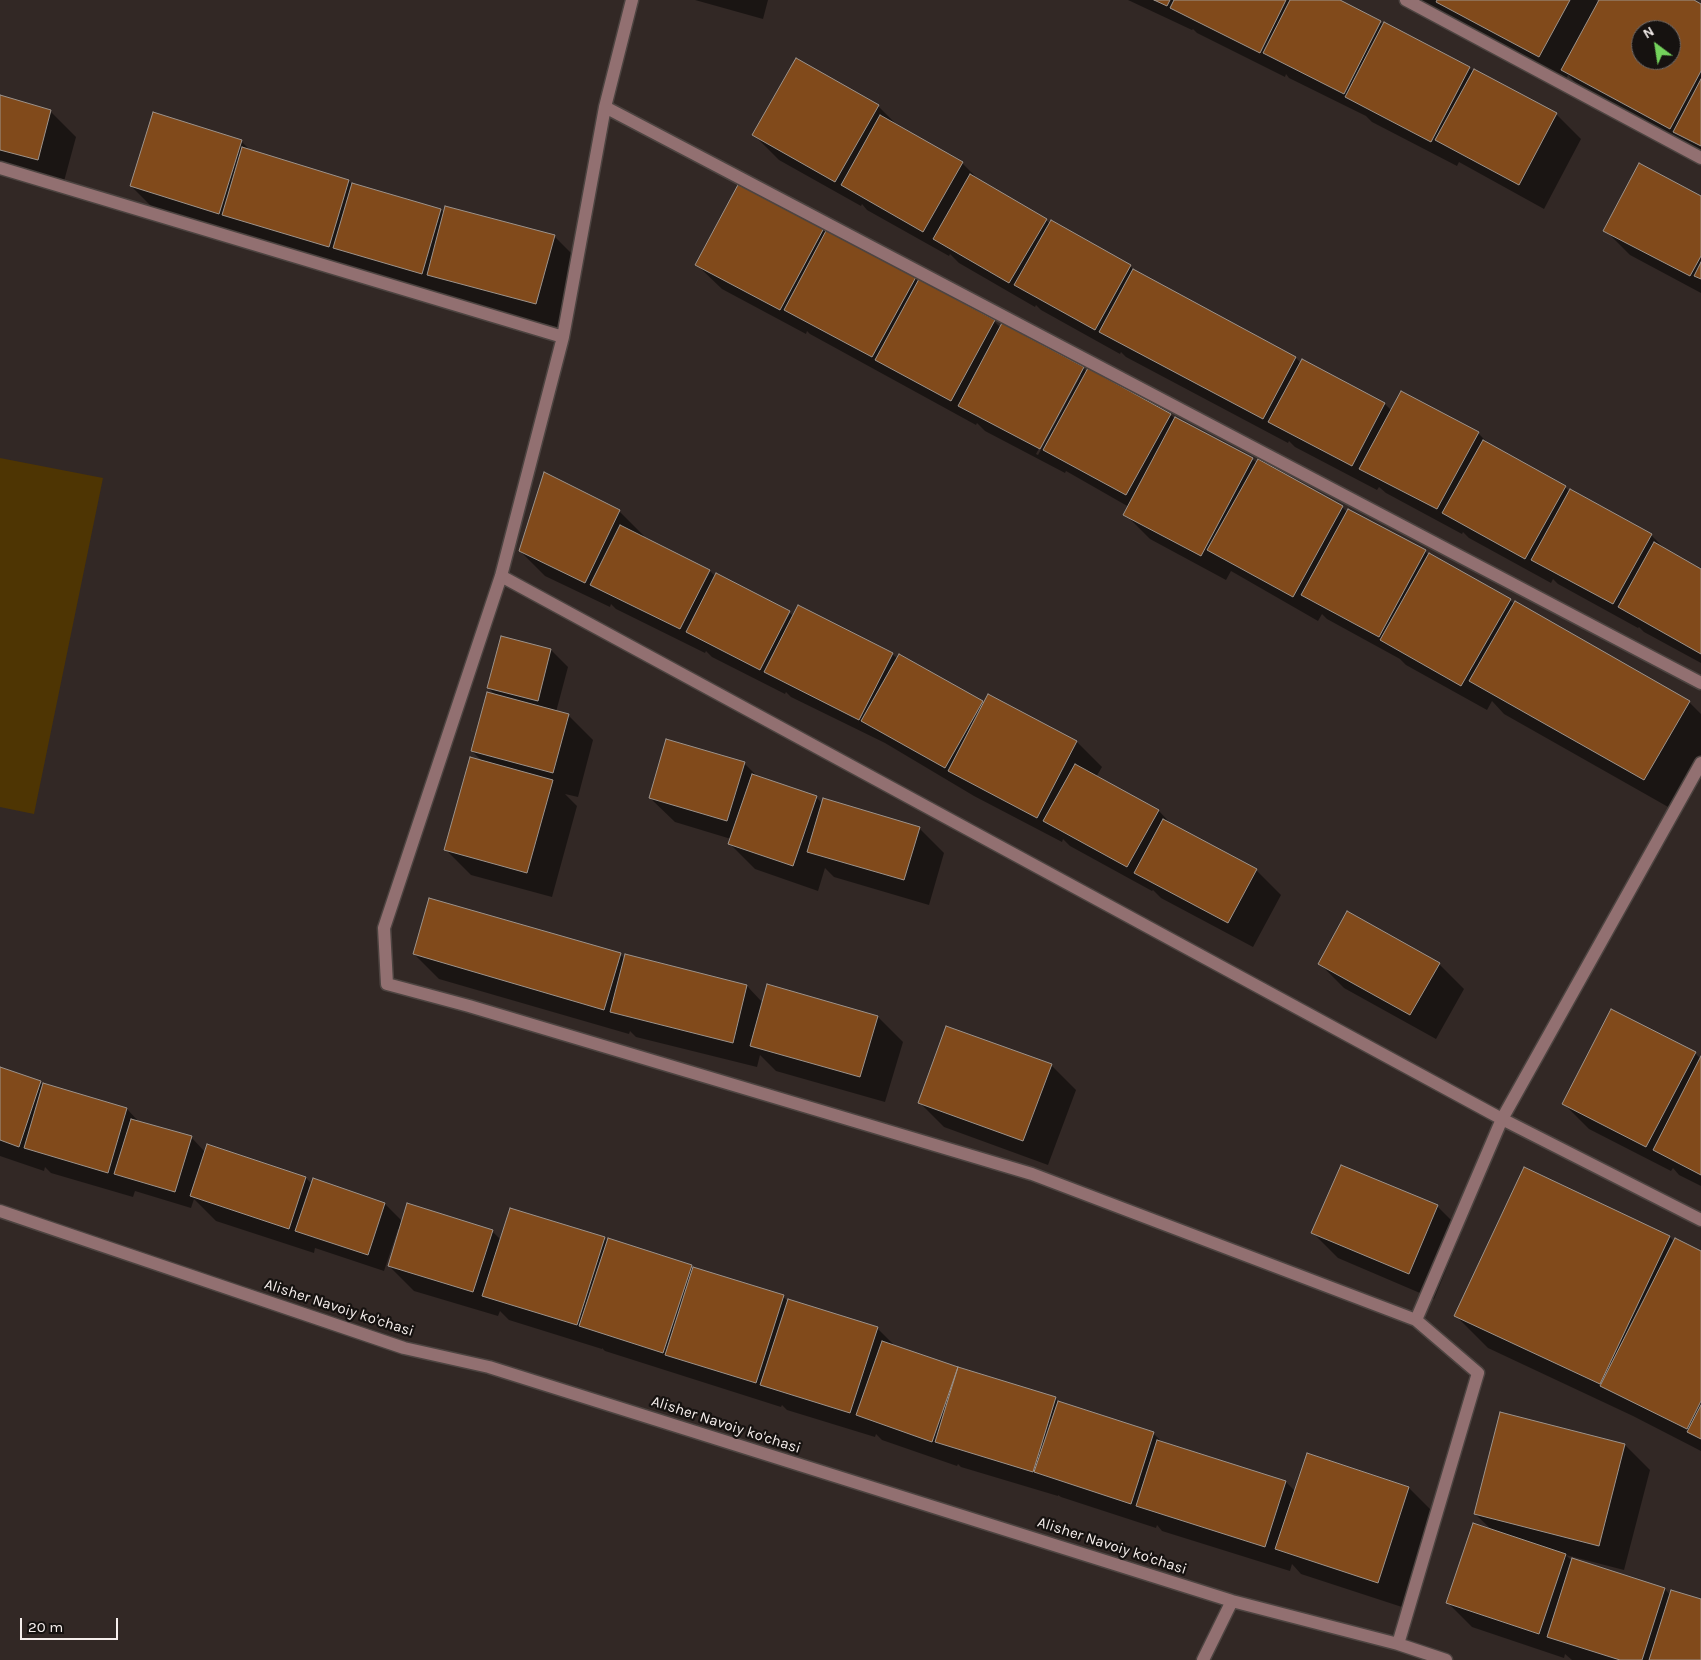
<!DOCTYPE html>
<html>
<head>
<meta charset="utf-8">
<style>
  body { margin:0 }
  #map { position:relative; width:1701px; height:1660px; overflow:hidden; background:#322825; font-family:Karla,sans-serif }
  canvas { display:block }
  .north { position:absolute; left:1631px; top:20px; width:50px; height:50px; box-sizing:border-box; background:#161210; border:1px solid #706a68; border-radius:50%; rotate:329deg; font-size:14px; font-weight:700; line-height:20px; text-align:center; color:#f6efed }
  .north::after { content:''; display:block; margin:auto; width:18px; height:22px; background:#74d25c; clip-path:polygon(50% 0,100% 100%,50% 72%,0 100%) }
  .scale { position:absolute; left:20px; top:1618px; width:98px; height:22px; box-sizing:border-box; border:2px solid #f6efed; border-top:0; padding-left:6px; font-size:15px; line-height:18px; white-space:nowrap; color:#f6efed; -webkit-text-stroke:4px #161210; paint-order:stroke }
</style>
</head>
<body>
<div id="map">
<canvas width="1701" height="1660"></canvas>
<div class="north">N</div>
<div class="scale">20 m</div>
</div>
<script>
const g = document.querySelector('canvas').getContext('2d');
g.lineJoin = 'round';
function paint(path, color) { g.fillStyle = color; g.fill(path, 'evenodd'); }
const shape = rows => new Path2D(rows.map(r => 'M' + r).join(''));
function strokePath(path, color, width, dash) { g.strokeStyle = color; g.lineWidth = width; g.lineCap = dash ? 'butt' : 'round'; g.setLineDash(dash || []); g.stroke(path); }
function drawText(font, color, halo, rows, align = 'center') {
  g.font = font + ' Karla,sans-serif'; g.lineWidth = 4.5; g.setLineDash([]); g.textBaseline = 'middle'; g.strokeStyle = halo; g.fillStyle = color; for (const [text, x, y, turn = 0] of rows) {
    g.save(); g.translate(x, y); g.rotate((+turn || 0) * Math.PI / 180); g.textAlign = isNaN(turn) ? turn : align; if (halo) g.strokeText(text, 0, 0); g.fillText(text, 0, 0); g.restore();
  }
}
paint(shape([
  [0,458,103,478,34,814,0,807]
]), '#4e3503');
paint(shape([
  [695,0,768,0,763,19],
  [1128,0,1337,0,1556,114,1581,139,1544,209,1459,162,1457,166,1372,122,1366,116,1289,78,1286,74,1285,77,1197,33,1193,29,1192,30],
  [1413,0,1596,0,1599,3,1600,0,1692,0,1701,5,1701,160,1595,103,1568,75,1565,81],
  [1641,30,1671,30,1671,60,1641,60],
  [0,96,51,112,76,137,63,185,0,168],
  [878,106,900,128,962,163,981,182,1046,220,1050,224,1130,266,1137,273,1296,358,1301,363,1303,361,1385,404,1392,411,1478,433,1491,446,1565,487,1570,492,1651,535,1667,551,1701,570,1701,663,1644,632,1639,627,1638,628,1558,584,1553,579,1551,583,1469,538,1463,532,1462,534,1386,493,1379,487,1377,490,1295,447,1289,441,1288,443,1126,357,1121,352,1120,354,1041,310,1036,305,1035,307,959,263,950,254,949,256,867,210,862,204,861,206,779,160,754,135],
  [154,114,242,142,252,152,349,181,353,185,441,210,445,214,554,236,579,261,561,328,453,300,448,295,447,299,156,211,131,186],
  [1701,197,1701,293,1630,255,1605,230],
  [823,229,827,233,915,278,919,282,994,321,1001,328,1083,368,1087,372,1088,370,1171,415,1175,419,1252,459,1257,463,1342,507,1347,512,1425,551,1429,556,1510,600,1515,605,1689,702,1701,714,1701,771,1677,812,1504,714,1492,701,1487,710,1406,665,1400,659,1327,619,1322,614,1318,621,1231,571,1226,580,1150,539,1125,514,1129,507,1066,471,1065,473,985,431,977,423,976,425,810,334,807,331,806,334,722,289,697,265],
  [1078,375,1081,375,1038,455,1036,454],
  [619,511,644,536,643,538,710,571,715,576,789,612,794,617,892,654,898,659,984,704,989,696,1077,742,1102,767,1096,777,1159,811,1173,826,1256,870,1281,895,1253,947,1161,898,1153,890,1152,891,1070,846,1063,839,1062,842,974,796,885,743,791,697,786,692,785,694,712,657,706,651,705,653,616,609,611,604,610,607,545,576,520,551],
  [501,637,551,650,568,667,556,712,568,715,593,740,578,797,565,794,577,806,552,897,471,875,446,850,484,763,472,751,497,696,488,688],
  [744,763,759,778,816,797,823,804,919,828,944,853,929,905,834,877,825,868,818,891,755,869,730,844,731,839,675,822,650,798],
  [414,954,620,954,625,959,747,986,763,1003,878,1017,903,1042,885,1102,776,1071,760,1055,757,1067,636,1037,630,1031,629,1034,439,979],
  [1319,963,1439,964,1464,989,1436,1039,1344,988],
  [1695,1053,1701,1059,1701,1186,1679,1175,1673,1168,1671,1171,1589,1129,1564,1104],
  [1051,1065,1076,1090,1048,1165,944,1127,919,1102],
  [0,1068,40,1082,43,1085,127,1109,140,1123,191,1137,206,1153,208,1146,306,1178,312,1184,385,1204,403,1222,492,1231,501,1240,604,1238,608,1242,783,1296,788,1302,877,1328,896,1347,1055,1398,1061,1404,1154,1434,1164,1444,1286,1482,1295,1491,1409,1488,1434,1513,1402,1607,1301,1574,1292,1564,1290,1571,1162,1531,1157,1525,1156,1528,1061,1497,1058,1495,1058,1496,961,1467,958,1464,957,1466,882,1440,876,1434,875,1437,787,1410,782,1405,781,1407,605,1351,602,1348,602,1349,509,1320,500,1311,498,1316,414,1291,389,1266,401,1229,398,1229,384,1271,315,1248,314,1253,216,1221,194,1199,191,1208,135,1191,133,1197,51,1173,45,1167,44,1171,0,1156],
  [1525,1168,1670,1237,1674,1242,1701,1253,1701,1451,1633,1416,1488,1348,1455,1315],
  [1437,1206,1462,1231,1434,1299,1338,1258,1313,1233],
  [1625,1445,1650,1470,1624,1570,1566,1555,1572,1561,1573,1560,1665,1589,1670,1595,1701,1600,1701,1660,1572,1660,1565,1654,1564,1658,1472,1627,1447,1602,1492,1530,1475,1514]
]), '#0007');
const building = shape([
  [1154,0,1170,0,1167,6,1154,0],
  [1174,0,1286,0,1260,53,1170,8,1174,0],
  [1290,0,1340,0,1381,21,1344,94,1263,53,1290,0],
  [1437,0,1570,0,1539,57,1436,2,1437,0],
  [1599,0,1694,0,1701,4,1701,71,1670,129,1561,70,1599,0],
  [1641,30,1671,30,1671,60,1641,60,1641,30],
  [1384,22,1470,67,1431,142,1345,97,1384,22],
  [796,58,879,105,835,182,752,135,796,58],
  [1474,69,1557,113,1519,185,1435,140,1474,69],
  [1701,79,1701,146,1673,132,1701,79],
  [0,95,51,110,38,160,0,150,0,95],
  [153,112,242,140,219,214,130,186,153,112],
  [880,115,963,162,923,232,841,185,880,115],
  [242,147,349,180,329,247,222,215,242,147],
  [1639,163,1701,196,1701,256,1690,276,1603,231,1639,163],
  [970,174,1047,219,1009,283,933,239,970,174],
  [352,183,441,209,422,274,333,248,352,183],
  [739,183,824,228,780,310,695,265,739,183],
  [445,206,555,235,536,304,427,275,445,206],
  [1051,220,1131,265,1095,330,1014,285,1051,220],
  [827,229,916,277,872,357,784,310,827,229],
  [1701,262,1701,279,1694,276,1701,262],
  [1133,269,1296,357,1263,419,1099,332,1133,269],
  [919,279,995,320,951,401,875,360,919,279],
  [1002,323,1084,367,1040,449,958,406,1002,323],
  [1302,359,1385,403,1352,466,1268,422,1302,359],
  [1088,368,1171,414,1126,495,1043,450,1088,368],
  [1401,391,1479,432,1437,509,1359,469,1401,391],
  [1175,417,1253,458,1201,556,1123,515,1175,417],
  [1483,440,1566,486,1525,559,1442,513,1483,440],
  [1258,459,1343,506,1293,597,1207,550,1258,459],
  [544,472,620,510,585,583,519,551,544,472],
  [1570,489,1652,534,1613,604,1531,560,1570,489],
  [1348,509,1426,550,1379,637,1301,595,1348,509],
  [620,525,710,570,680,629,590,585,620,525],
  [1654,542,1701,569,1701,654,1618,607,1654,542],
  [1429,553,1511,599,1461,686,1380,640,1429,553],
  [716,573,790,611,760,670,686,632,716,573],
  [1515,601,1690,701,1644,780,1469,681,1515,601],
  [798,605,893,653,859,720,764,672,798,605],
  [501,636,551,649,538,701,487,688,501,636],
  [899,654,983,701,945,768,861,721,899,654],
  [487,692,569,714,553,773,471,751,487,692],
  [988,694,1077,741,1037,818,948,771,988,694],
  [666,739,745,762,727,821,649,798,666,739],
  [470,757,553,780,527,873,444,850,470,757],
  [1075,764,1159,810,1127,867,1043,821,1075,764],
  [752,774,817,796,793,866,728,844,752,774],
  [823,798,920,827,904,880,807,852,823,798],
  [1163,819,1257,869,1228,923,1134,873,1163,819],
  [429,898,621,953,604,1010,413,954,429,898],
  [1347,911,1440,963,1410,1015,1318,964,1347,911],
  [625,954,747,985,733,1043,610,1012,625,954],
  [767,984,878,1016,860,1077,750,1046,767,984],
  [1611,1009,1696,1052,1646,1147,1562,1104,1611,1009],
  [946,1026,1052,1064,1023,1141,918,1103,946,1026],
  [1701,1056,1701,1175,1653,1150,1701,1056],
  [0,1067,41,1081,19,1147,0,1140,0,1067],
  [43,1083,127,1108,108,1173,24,1148,43,1083],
  [131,1119,192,1136,175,1192,114,1174,131,1119],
  [207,1144,306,1177,289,1229,190,1196,207,1144],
  [1341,1165,1438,1205,1409,1274,1311,1233,1341,1165],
  [1524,1167,1670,1236,1600,1384,1454,1316,1524,1167],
  [313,1178,385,1203,368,1255,295,1231,313,1178],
  [407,1203,493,1230,473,1292,388,1266,407,1203],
  [510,1208,605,1237,577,1325,482,1296,510,1208],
  [608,1238,692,1265,663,1353,579,1326,608,1238],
  [1675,1238,1701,1251,1701,1401,1687,1429,1600,1386,1675,1238],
  [693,1267,784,1295,756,1383,665,1355,693,1267],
  [788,1299,878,1327,850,1413,760,1385,788,1299],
  [882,1341,958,1367,932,1442,856,1415,882,1341],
  [958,1367,1056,1397,1033,1472,935,1442,958,1367],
  [1058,1401,1154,1432,1131,1504,1034,1472,1058,1401],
  [1701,1405,1701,1439,1687,1432,1701,1405],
  [1500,1412,1625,1444,1599,1546,1474,1514,1500,1412],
  [1157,1440,1286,1481,1265,1547,1136,1506,1157,1440],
  [1307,1453,1409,1487,1378,1583,1275,1549,1307,1453],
  [1473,1523,1566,1554,1539,1634,1446,1603,1473,1523],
  [1572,1558,1665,1588,1642,1660,1620,1660,1547,1637,1572,1558],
  [1671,1590,1701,1599,1701,1660,1649,1660,1671,1590]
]);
paint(building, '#814a1b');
strokePath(building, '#9d938b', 1);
const minor = shape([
  [632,0,605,107,563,337,501,576,384,928,387,984,469,1006,1032,1174,1416,1320,1478,1373,1398,1644],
  [1406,0,1701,158],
  [605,107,1701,683],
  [0,168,563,337],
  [501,576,1502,1119,1701,1220],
  [0,1211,404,1348,489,1367,1232,1601,1398,1644,1446,1660],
  [1416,1320,1502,1119,1701,763],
  [1203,1660,1232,1601]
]);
strokePath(minor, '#4d4441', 15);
strokePath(minor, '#927071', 12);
drawText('15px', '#f6efed', '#161210', [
  ["Alisher Navoiy ko'chasi",339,1308,18],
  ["Alisher Navoiy ko'chasi",726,1425,18],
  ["Alisher Navoiy ko'chasi",1112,1546,18]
]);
</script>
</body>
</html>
